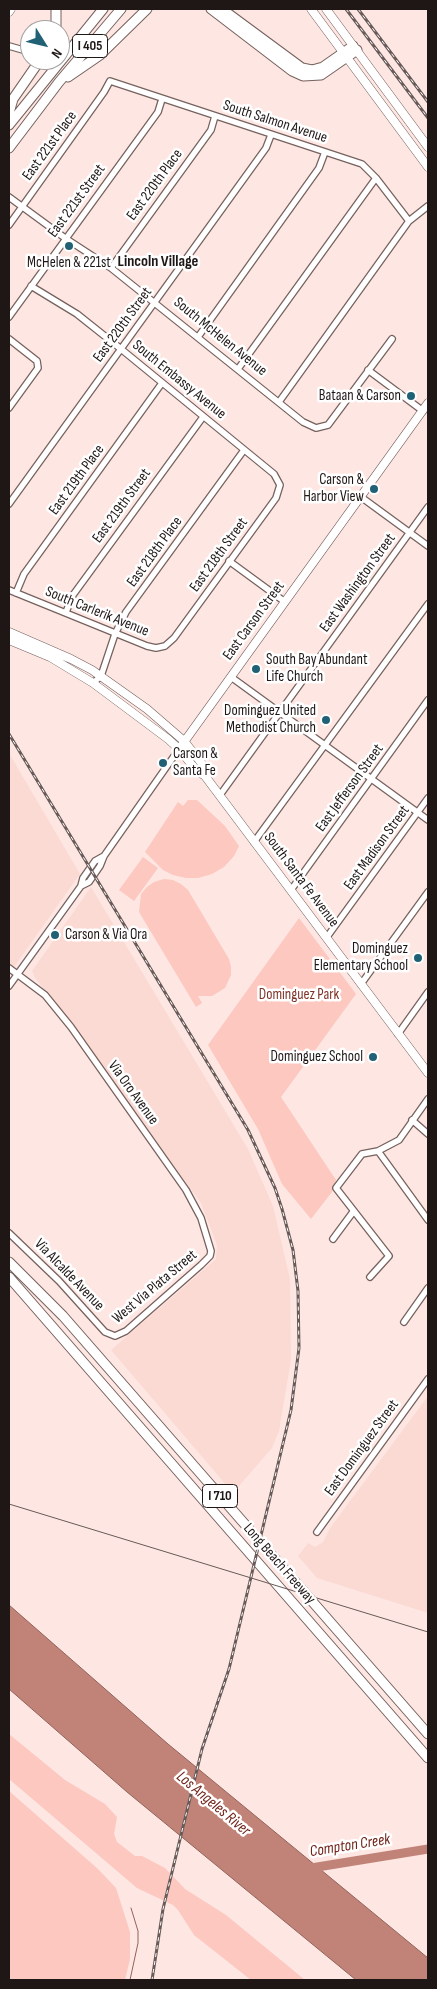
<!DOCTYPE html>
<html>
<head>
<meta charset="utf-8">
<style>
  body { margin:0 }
  #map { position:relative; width:437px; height:1989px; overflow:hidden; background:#fee6e2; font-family:"Sofia Sans Condensed",sans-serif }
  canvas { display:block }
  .frame { position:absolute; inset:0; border:10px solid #1f1716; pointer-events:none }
  .north { position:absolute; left:20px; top:20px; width:50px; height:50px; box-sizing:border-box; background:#fff; border:1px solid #a5a2a2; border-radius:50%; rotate:126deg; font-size:14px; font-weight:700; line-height:20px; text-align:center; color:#1f1716 }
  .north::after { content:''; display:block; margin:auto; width:18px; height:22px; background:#216176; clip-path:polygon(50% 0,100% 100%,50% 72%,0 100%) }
</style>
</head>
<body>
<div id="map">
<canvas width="437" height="1989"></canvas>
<div class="frame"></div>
<div class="north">N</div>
</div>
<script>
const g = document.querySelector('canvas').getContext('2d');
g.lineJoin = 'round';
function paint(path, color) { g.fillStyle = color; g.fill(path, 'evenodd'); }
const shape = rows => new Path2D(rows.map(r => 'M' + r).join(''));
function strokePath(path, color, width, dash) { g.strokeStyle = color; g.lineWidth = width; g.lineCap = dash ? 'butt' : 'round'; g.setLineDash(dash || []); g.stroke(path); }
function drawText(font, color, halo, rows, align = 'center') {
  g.font = font + ' "Sofia Sans Condensed",sans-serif'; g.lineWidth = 5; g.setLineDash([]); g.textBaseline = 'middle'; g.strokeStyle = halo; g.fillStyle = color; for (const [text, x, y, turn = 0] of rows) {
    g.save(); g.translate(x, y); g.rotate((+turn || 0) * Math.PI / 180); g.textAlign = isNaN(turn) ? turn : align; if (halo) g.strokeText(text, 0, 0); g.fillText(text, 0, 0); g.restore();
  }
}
paint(shape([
  [9,753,80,874,9,974],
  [91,887,248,1149,273,1206,290,1279,291,1360,279,1431,272,1448,233,1493,111,1350,216,1259,217,1245,201,1203,34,976,32,971],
  [428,1396,428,1613,317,1578,298,1556,308,1543,315,1547,323,1542,330,1528]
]), '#fbdad4');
paint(shape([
  [188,800,197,800,225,826,239,846,234,856,224,867,212,874,198,878,186,878,173,875,163,870,145,852,178,802,183,806],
  [143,857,158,868,134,901,119,890],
  [164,879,173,880,181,884,188,890,229,959,231,967,231,975,225,988,212,996,198,996,202,1003,196,1007,139,912,141,894,147,887,154,882],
  [299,918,356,994,281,1097,336,1180,332,1192,311,1219,282,1184,258,1129,208,1045],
  [9,1734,65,1780,105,1804,117,1817,114,1834,117,1842,135,1856,142,1856,165,1868,185,1889,226,1915,305,1980,251,1980,194,1935,178,1910,173,1905,137,1888,9,1779],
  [9,1791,98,1869,116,1888,130,1932,130,1959,125,1980,9,1980]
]), '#fcc8bf');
const water = shape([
  [9,1605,168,1744,428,1958,428,1980,356,1980,127,1792,9,1689,9,1605]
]);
paint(water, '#c18378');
strokePath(water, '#90635b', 1);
strokePath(shape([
  [130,1980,138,1943,138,1931,131,1908]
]), '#90635b', 1);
strokePath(shape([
  [305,1869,428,1849]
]), '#c18378', 9);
const minor = shape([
  [9,46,23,50],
  [9,197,65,238,111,268,303,422,316,428,328,425,392,339],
  [9,225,104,92,110,81,362,164,376,178,409,221],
  [111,268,211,130,215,116],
  [9,317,158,112,162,99],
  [198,337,319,168,325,152],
  [9,339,37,361,38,368,9,408],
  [238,369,376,178],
  [368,370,423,411],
  [279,402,409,221,428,206],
  [361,497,428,546],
  [9,504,266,148,271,135],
  [229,561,285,602],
  [9,590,147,646,156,648,165,646,174,638,276,498,280,485,274,474,121,349,77,314,31,286],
  [16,593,24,574,162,383],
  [66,612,73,595,203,417],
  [231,677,428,820],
  [93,683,101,676,115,634,126,612,244,450],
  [220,795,428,507],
  [254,842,428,604],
  [81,886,89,882,100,866,104,856,179,749],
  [291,890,428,700],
  [327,937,428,798],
  [9,968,45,995,71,1027,186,1190,201,1218,211,1251,210,1256,201,1265,126,1331,115,1336,105,1332,59,1281,9,1233],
  [361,984,428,892],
  [9,986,81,886,83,878,95,861,104,856],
  [398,1034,428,992],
  [412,1120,428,1134],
  [378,1151,428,1220],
  [333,1239,353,1212],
  [370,1277,389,1256,336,1188,362,1154,378,1151,399,1140,428,1099],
  [404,1322,428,1288],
  [317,1532,428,1379]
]);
const major = shape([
  [311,9,428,167],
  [326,9,428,147],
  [9,12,11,9],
  [9,632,71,659,92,670,147,709,184,741,203,765,205,776],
  [9,640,50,657,93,683,168,739,179,749,196,770,205,776,428,1073],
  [179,749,428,403]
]);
const highway = shape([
  [56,9,56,30],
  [211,9,292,71,303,76,321,75,357,50],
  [222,9,302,68,312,70,323,67,353,46],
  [68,77,100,55,147,9],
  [9,113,13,99,40,60],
  [9,125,103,9],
  [9,148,59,82,121,9],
  [9,1262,63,1316,428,1734],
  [9,1277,428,1758]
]);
strokePath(minor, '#75615d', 8);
strokePath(major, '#75615d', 9);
strokePath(highway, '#75615d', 11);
strokePath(minor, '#fff', 5.5);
strokePath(major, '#fff', 8);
strokePath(highway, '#fff', 9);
strokePath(shape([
  [9,1504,428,1632]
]), '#675a58', 1);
const rail = shape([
  [346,9,428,118],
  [358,9,428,102],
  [9,734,248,1130,275,1188,282,1209,293,1250,298,1291,299,1348,291,1410,229,1669,202,1749,163,1909,152,1980]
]);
strokePath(rail, '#675a58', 3);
strokePath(rail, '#fff', 1, [4]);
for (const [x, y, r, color] of [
  [69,246,5,"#216176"],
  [411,396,5,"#216176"],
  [374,489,5,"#216176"],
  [256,669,5,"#216176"],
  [326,720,5,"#216176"],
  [163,763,5,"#216176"],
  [55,935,5,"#216176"],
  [418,958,5,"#216176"],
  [373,1057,5,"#216176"]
]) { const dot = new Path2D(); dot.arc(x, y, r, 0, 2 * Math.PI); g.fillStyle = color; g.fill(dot); strokePath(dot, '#fff', 2); }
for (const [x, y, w] of [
  [90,46,35],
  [220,1496,35]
]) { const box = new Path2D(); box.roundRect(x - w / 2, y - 11.5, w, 23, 4); g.fillStyle = '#fff'; g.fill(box); strokePath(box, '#1f1716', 1); }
drawText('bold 14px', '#1f1716', null, [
  ["I 405",90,46],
  ["I 710",220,1496]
]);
drawText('15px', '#1f1716', '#fff', [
  ["South Salmon Avenue",275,122,18],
  ["East 221st Place",50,146,-54],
  ["East 220th Place",155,185,-54],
  ["East 221st Street",77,201,-54],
  ["East 220th Street",123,325,-54],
  ["South McHelen Avenue",220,337,39],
  ["South Embassy Avenue",179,380,39],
  ["East 219th Place",77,480,-54],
  ["East 219th Street",122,506,-54],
  ["East 218th Place",155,552,-54],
  ["East 218th Street",219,555,-54],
  ["East Washington Street",358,583,-54],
  ["South Carlerik Avenue",97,612,22],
  ["East Carson Street",254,621,-54],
  ["East Jefferson Street",350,788,-54],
  ["East Madison Street",377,848,-54],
  ["South Santa Fe Avenue",301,880,53],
  ["Via Oro Avenue",133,1093,54],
  ["Via Alcalde Avenue",69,1275,46],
  ["West Via Plata Street",155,1287,-40],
  ["East Dominguez Street",362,1448,-54],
  ["Long Beach Freeway",279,1564,49]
]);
drawText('15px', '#1f1716', '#fff', [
  ["McHelen & 221st",69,263,"center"],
  ["Bataan & Carson",401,396],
  ["Carson &",364,480],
  ["Harbor View",364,497],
  ["South Bay Abundant",266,660,"left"],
  ["Life Church",266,677,"left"],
  ["Dominguez United",316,711],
  ["Methodist Church",316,728],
  ["Carson &",173,754,"left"],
  ["Santa Fe",173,771,"left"],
  ["Carson & Via Ora",65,935,"left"],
  ["Dominguez",408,949],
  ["Elementary School",408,966],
  ["Dominguez School",363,1057]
], 'right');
drawText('15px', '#7f3227', '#fff', [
  ["Dominguez Park",299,995]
]);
drawText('bold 16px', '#1f1716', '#fff', [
  ["Lincoln Village",158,262]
]);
drawText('italic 16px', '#6f2319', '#fff', [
  ["Los Angeles River",213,1804,40],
  ["Compton Creek",350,1846,-9]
]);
</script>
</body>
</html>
